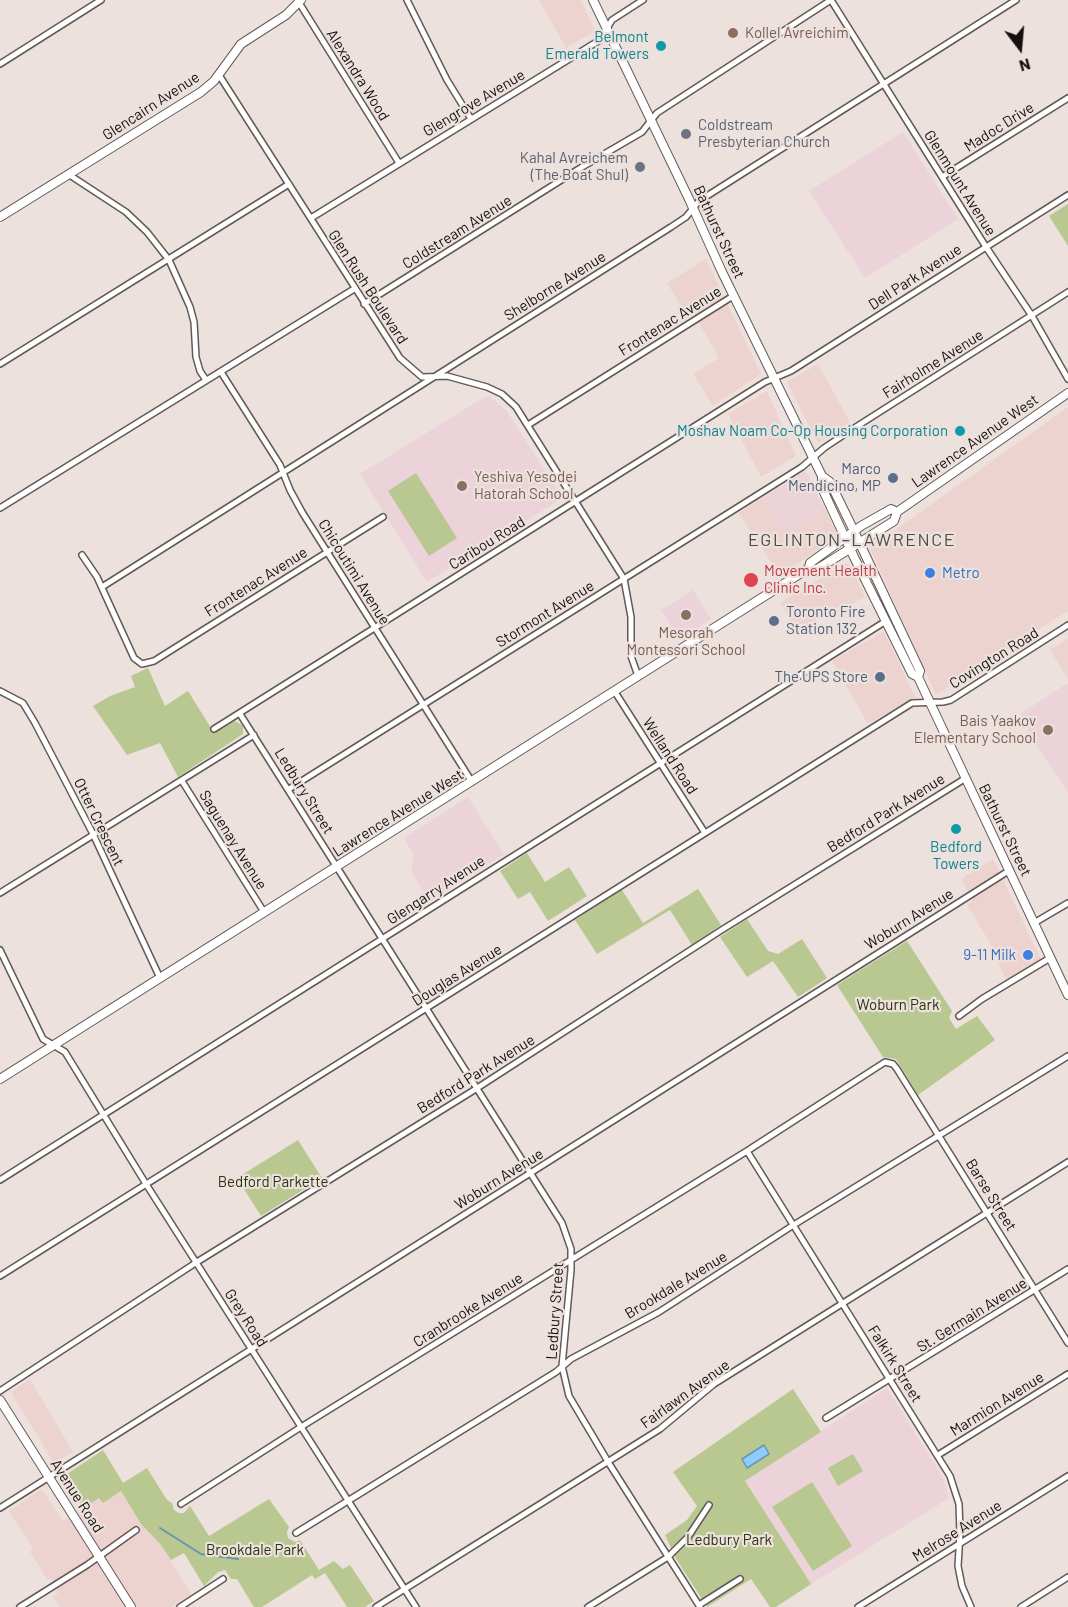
<!DOCTYPE html>
<html>
<head>
<meta charset="utf-8">
<style>
  body { margin:0 }
  #map { position:relative; width:1068px; height:1607px; overflow:hidden; background:#ece1dd; font-family:Barlow,sans-serif }
  canvas { display:block }
  .north { position:absolute; left:990px; top:18px; width:60px; height:60px; -webkit-text-stroke:4px #ece1dd; paint-order:stroke; rotate:164deg; font-size:16px; font-weight:700; line-height:24px; text-align:center; color:#14100f }
  .north::after { content:''; display:block; margin:auto; width:21px; height:27px; background:#14100f; clip-path:polygon(50% 0,100% 100%,50% 72%,0 100%) }
</style>
</head>
<body>
<div id="map">
<canvas width="1068" height="1607"></canvas>
<div class="north">N</div>
</div>
<script>
const g = document.querySelector('canvas').getContext('2d');
g.lineJoin = 'round';
function paint(path, color) { g.fillStyle = color; g.fill(path, 'evenodd'); }
const shape = rows => new Path2D(rows.map(r => 'M' + r).join(''));
function strokePath(path, color, width, dash) { g.strokeStyle = color; g.lineWidth = width; g.lineCap = dash ? 'butt' : 'round'; g.setLineDash(dash || []); g.stroke(path); }
function drawText(font, color, halo, rows, align = 'center') {
  g.font = font + ' Barlow,sans-serif'; g.lineWidth = 4.5; g.setLineDash([]); g.textBaseline = 'middle'; g.strokeStyle = halo; g.fillStyle = color; for (const [text, x, y, turn = 0] of rows) {
    g.save(); g.translate(x, y); g.rotate((+turn || 0) * Math.PI / 180); g.textAlign = isNaN(turn) ? turn : align; if (halo) g.strokeText(text, 0, 0); g.fillText(text, 0, 0); g.restore();
  }
}
paint(shape([
  [539,0,581,0,595,31,566,48],
  [706,259,761,374,713,406,693,374,719,358,694,314,688,317,667,283],
  [818,364,850,422,818,443,787,382],
  [767,391,796,456,761,477,728,414],
  [1068,407,1068,611,936,695,870,548],
  [764,497,785,532,824,508,836,531,835,539,780,575,738,513],
  [846,563,849,564,865,597,844,608,841,605,797,631,780,603],
  [884,631,915,697,868,724,832,661],
  [1068,638,1068,679,1050,650],
  [993,859,1041,959,1006,980,989,941,967,905,973,900,961,879],
  [30,1379,73,1452,54,1463,11,1392],
  [42,1489,63,1521,82,1511,84,1508,100,1498,102,1502,121,1491,141,1524,161,1545,191,1594,171,1607,60,1607,53,1597,58,1593,52,1579,47,1579,30,1552,33,1549,9,1511]
]), '#edd3cf');
paint(shape([
  [903,132,958,219,865,278,809,191],
  [488,395,506,410,563,498,427,582,360,474],
  [804,472,807,473,824,508,785,533,764,497],
  [693,590,711,619,680,639,661,610],
  [1068,683,1068,792,1036,745,1020,714],
  [468,797,504,854,430,901,411,872,414,855,404,838],
  [887,1388,943,1478,949,1498,811,1584,745,1481]
]), '#ecd2d9');
paint(shape([
  [1068,204,1068,246,1049,216],
  [416,473,457,538,429,556,388,491],
  [148,668,165,706,188,691,214,733,235,721,243,726,243,734,178,777,160,743,127,755,93,706,110,696,135,687,131,676],
  [527,853,545,882,569,867,587,896,548,921,530,892,518,899,500,871],
  [698,889,721,925,692,945,670,910,597,954,575,920,622,890,643,923],
  [747,919,768,951,778,954,802,939,827,978,798,997,773,961,747,977,720,937],
  [907,941,952,1011,949,1018,956,1029,977,1016,995,1040,918,1095,896,1059,883,1057,837,985],
  [298,1140,322,1178,261,1216,237,1178],
  [793,1389,821,1432,745,1481,811,1584,776,1607,770,1607,751,1579,707,1607,675,1557,665,1535,687,1520,697,1506,673,1472],
  [103,1450,123,1483,147,1468,167,1500,172,1503,174,1510,179,1513,184,1513,190,1506,209,1536,269,1499,289,1527,287,1532,288,1538,295,1542,300,1540,319,1570,334,1561,343,1569,350,1565,374,1601,365,1607,347,1607,325,1573,315,1579,312,1575,262,1607,254,1607,237,1579,231,1579,225,1570,218,1572,204,1586,184,1553,171,1560,161,1545,141,1524,121,1491,103,1503,99,1498,84,1508,64,1478,67,1474],
  [853,1454,863,1471,838,1486,828,1468],
  [812,1482,852,1546,813,1571,772,1507]
]), '#b8c890');
const water = shape([
  [764,1445,769,1454,747,1468,742,1459,764,1445]
]);
paint(water, '#8dcdf9');
strokePath(water, '#6994b3', 1.5);
strokePath(shape([
  [160,1528,201,1554,238,1559]
]), '#6994b3', 2);
const street = shape([
  [407,0,447,80,471,119],
  [831,0,986,247,1032,316,1068,379],
  [298,1,399,163],
  [0,64,101,0],
  [219,75,400,358,422,377,447,376,487,387,502,394,516,407,624,579,631,617,631,656,638,676],
  [68,174,126,212,147,232,169,260,190,307,194,322,196,357,200,371,206,380],
  [942,177,1068,98],
  [311,218,600,40,612,20,643,0],
  [364,304,582,167,642,132,657,113,831,0],
  [0,364,289,184],
  [221,372,280,465,290,490,302,512,472,782],
  [528,425,733,296],
  [0,508,354,289],
  [82,555,97,577,134,658,142,664,154,661,383,517],
  [102,587,671,227,686,217,699,201,1016,0],
  [0,691,23,703,35,723,93,834,160,978],
  [615,692,705,833],
  [240,714,562,1223,571,1249,571,1270,562,1366,569,1396,610,1465,700,1607],
  [214,729,765,382,791,371,1068,195],
  [182,781,264,912],
  [289,789,802,467,824,448,848,432,1068,292],
  [0,893,254,735],
  [1034,923,1068,903],
  [0,950,43,1039,65,1052,146,1184,416,1607],
  [959,1016,982,999,1050,958],
  [747,1151,950,1476,959,1504,960,1533,958,1566,962,1586,971,1607],
  [0,1180,886,621],
  [0,1276,912,703,943,702,951,700,1068,625],
  [0,1391,197,1262,471,1092,720,931,966,778],
  [826,1418,1068,1269],
  [938,1455,1068,1374],
  [181,1504,301,1427,747,1151,885,1062,893,1064,897,1069,1068,1343],
  [0,1508,1010,870],
  [296,1533,556,1372,571,1359,659,1312,792,1226,1068,1056],
  [699,1605,740,1579],
  [20,1607,87,1565,136,1530],
  [180,1607,223,1579],
  [376,1607,660,1429,714,1384,1068,1162],
  [588,1607,668,1557,688,1537,709,1505],
  [858,1607,1068,1476],
  [1021,1607,1068,1577]
]);
const secondary = shape([
  [593,0,689,199,722,272,822,476,822,488,854,557,912,674,918,677,925,692,1068,995],
  [0,217,201,92,214,81,241,44,286,15,301,0],
  [822,476,830,482,854,531,920,671,918,677],
  [809,568,812,570,819,568,894,521,897,512,1068,393],
  [0,1079,809,568,810,563,861,526,891,509,897,512],
  [0,1400,131,1607]
]);
strokePath(street, '#635a56', 8);
strokePath(secondary, '#635a56', 10);
strokePath(street, '#fff', 5);
strokePath(secondary, '#fff', 8);
for (const [x, y, r, color] of [
  [733,33,6,"#8d6e63"],
  [661,46,6,"#0f9aa8"],
  [686,134,6,"#6b7280"],
  [640,167,6,"#6b7280"],
  [960,431,6,"#0f9aa8"],
  [893,478,6,"#5c6f8a"],
  [462,486,6,"#8d6e63"],
  [930,573,6,"#3f7fe0"],
  [751,580,8,"#e0444e"],
  [686,615,6,"#8d6e63"],
  [774,621,6,"#5c6f8a"],
  [880,677,6,"#5c6f8a"],
  [1048,730,6,"#8d6e63"],
  [956,829,6,"#0f9aa8"],
  [1028,955,6,"#3f7fe0"]
]) { const dot = new Path2D(); dot.arc(x, y, r, 0, 2 * Math.PI); g.fillStyle = color; g.fill(dot); strokePath(dot, '#ece1dd', 2); }
drawText('15px', '#785e54', '#ece1dd', [
  ["Kollel Avreichim",745,33],
  ["Yeshiva Yesodei",474,477],
  ["Hatorah School",474,494],
  ["Mesorah",686,633,"center"],
  ["Montessori School",686,650,"center"],
  ["Bais Yaakov",1036,721,"right"],
  ["Elementary School",1036,738,"right"]
], 'left');
drawText('15px', '#0d838f', '#ece1dd', [
  ["Belmont",649,37],
  ["Emerald Towers",649,54],
  ["Moshav Noam Co-Op Housing Corporation",948,431],
  ["Bedford",956,847,"center"],
  ["Towers",956,864,"center"]
], 'right');
drawText('15px', '#14100f', '#ece1dd', [
  ["Alexandra Wood",358,75,58],
  ["Glengrove Avenue",474,103,-31],
  ["Glencairn Avenue",151,106,-33],
  ["Madoc Drive",999,127,-32],
  ["Glenmount Avenue",960,183,58],
  ["Coldstream Avenue",457,232,-32],
  ["Bathurst Street",719,232,65],
  ["Dell Park Avenue",915,277,-33],
  ["Shelborne Avenue",555,286,-32],
  ["Glen Rush Boulevard",368,287,57],
  ["Frontenac Avenue",670,321,-32],
  ["Fairholme Avenue",933,364,-32],
  ["Lawrence Avenue West",975,441,-35],
  ["Caribou Road",487,543,-32],
  ["Chicoutimi Avenue",354,572,58],
  ["Frontenac Avenue",256,582,-32],
  ["Stormont Avenue",545,614,-32],
  ["Covington Road",994,658,-32],
  ["Welland Road",670,756,57],
  ["Ledbury Street",304,791,58],
  ["Lawrence Avenue West",398,813,-32],
  ["Bedford Park Avenue",886,813,-32],
  ["Otter Crescent",99,822,64],
  ["Bathurst Street",1005,830,64],
  ["Saguenay Avenue",233,840,58],
  ["Glengarry Avenue",436,890,-33],
  ["Woburn Avenue",909,919,-32],
  ["Douglas Avenue",457,975,-32],
  ["Bedford Park Avenue",476,1074,-32],
  ["Woburn Avenue",499,1179,-32],
  ["Barse Street",991,1195,58],
  ["Brookdale Avenue",676,1285,-31],
  ["Cranbrooke Avenue",468,1310,-32],
  ["Ledbury Street",555,1311,-86],
  ["St. Germain Avenue",972,1315,-32],
  ["Grey Road",246,1318,57],
  ["Falkirk Street",895,1364,58],
  ["Fairlawn Avenue",685,1394,-36],
  ["Marmion Avenue",997,1404,-32],
  ["Avenue Road",77,1496,57],
  ["Melrose Avenue",957,1531,-32]
]);
drawText('15px', '#5b616d', '#ece1dd', [
  ["Coldstream",698,125],
  ["Presbyterian Church",698,142],
  ["Kahal Avreichem",628,158,"right"],
  ["(The Boat Shul)",628,175,"right"]
], 'left');
drawText('15px', '#4e5e75', '#ece1dd', [
  ["Marco",881,469],
  ["Mendicino, MP",881,486],
  ["Toronto Fire",786,612,"left"],
  ["Station 132",786,629,"left"],
  ["The UPS Store",868,677]
], 'right');
drawText('15px', '#be3a42', '#ece1dd', [
  ["Movement Health",764,571],
  ["Clinic Inc.",764,588]
], 'left');
drawText('15px', '#366cbe', '#ece1dd', [
  ["Metro",942,573],
  ["9-11 Milk",1016,955,"right"]
], 'left');
drawText('15px', '#2b330f', '#ece1dd', [
  ["Woburn Park",898,1005],
  ["Bedford Parkette",273,1182],
  ["Ledbury Park",729,1540],
  ["Brookdale Park",255,1550]
]);
g.letterSpacing = '1.5px';
drawText('18px', '#534a47', '#ece1dd', [
  ["EGLINTON–LAWRENCE",852,540]
]);
g.letterSpacing = '0px';
</script>
</body>
</html>
